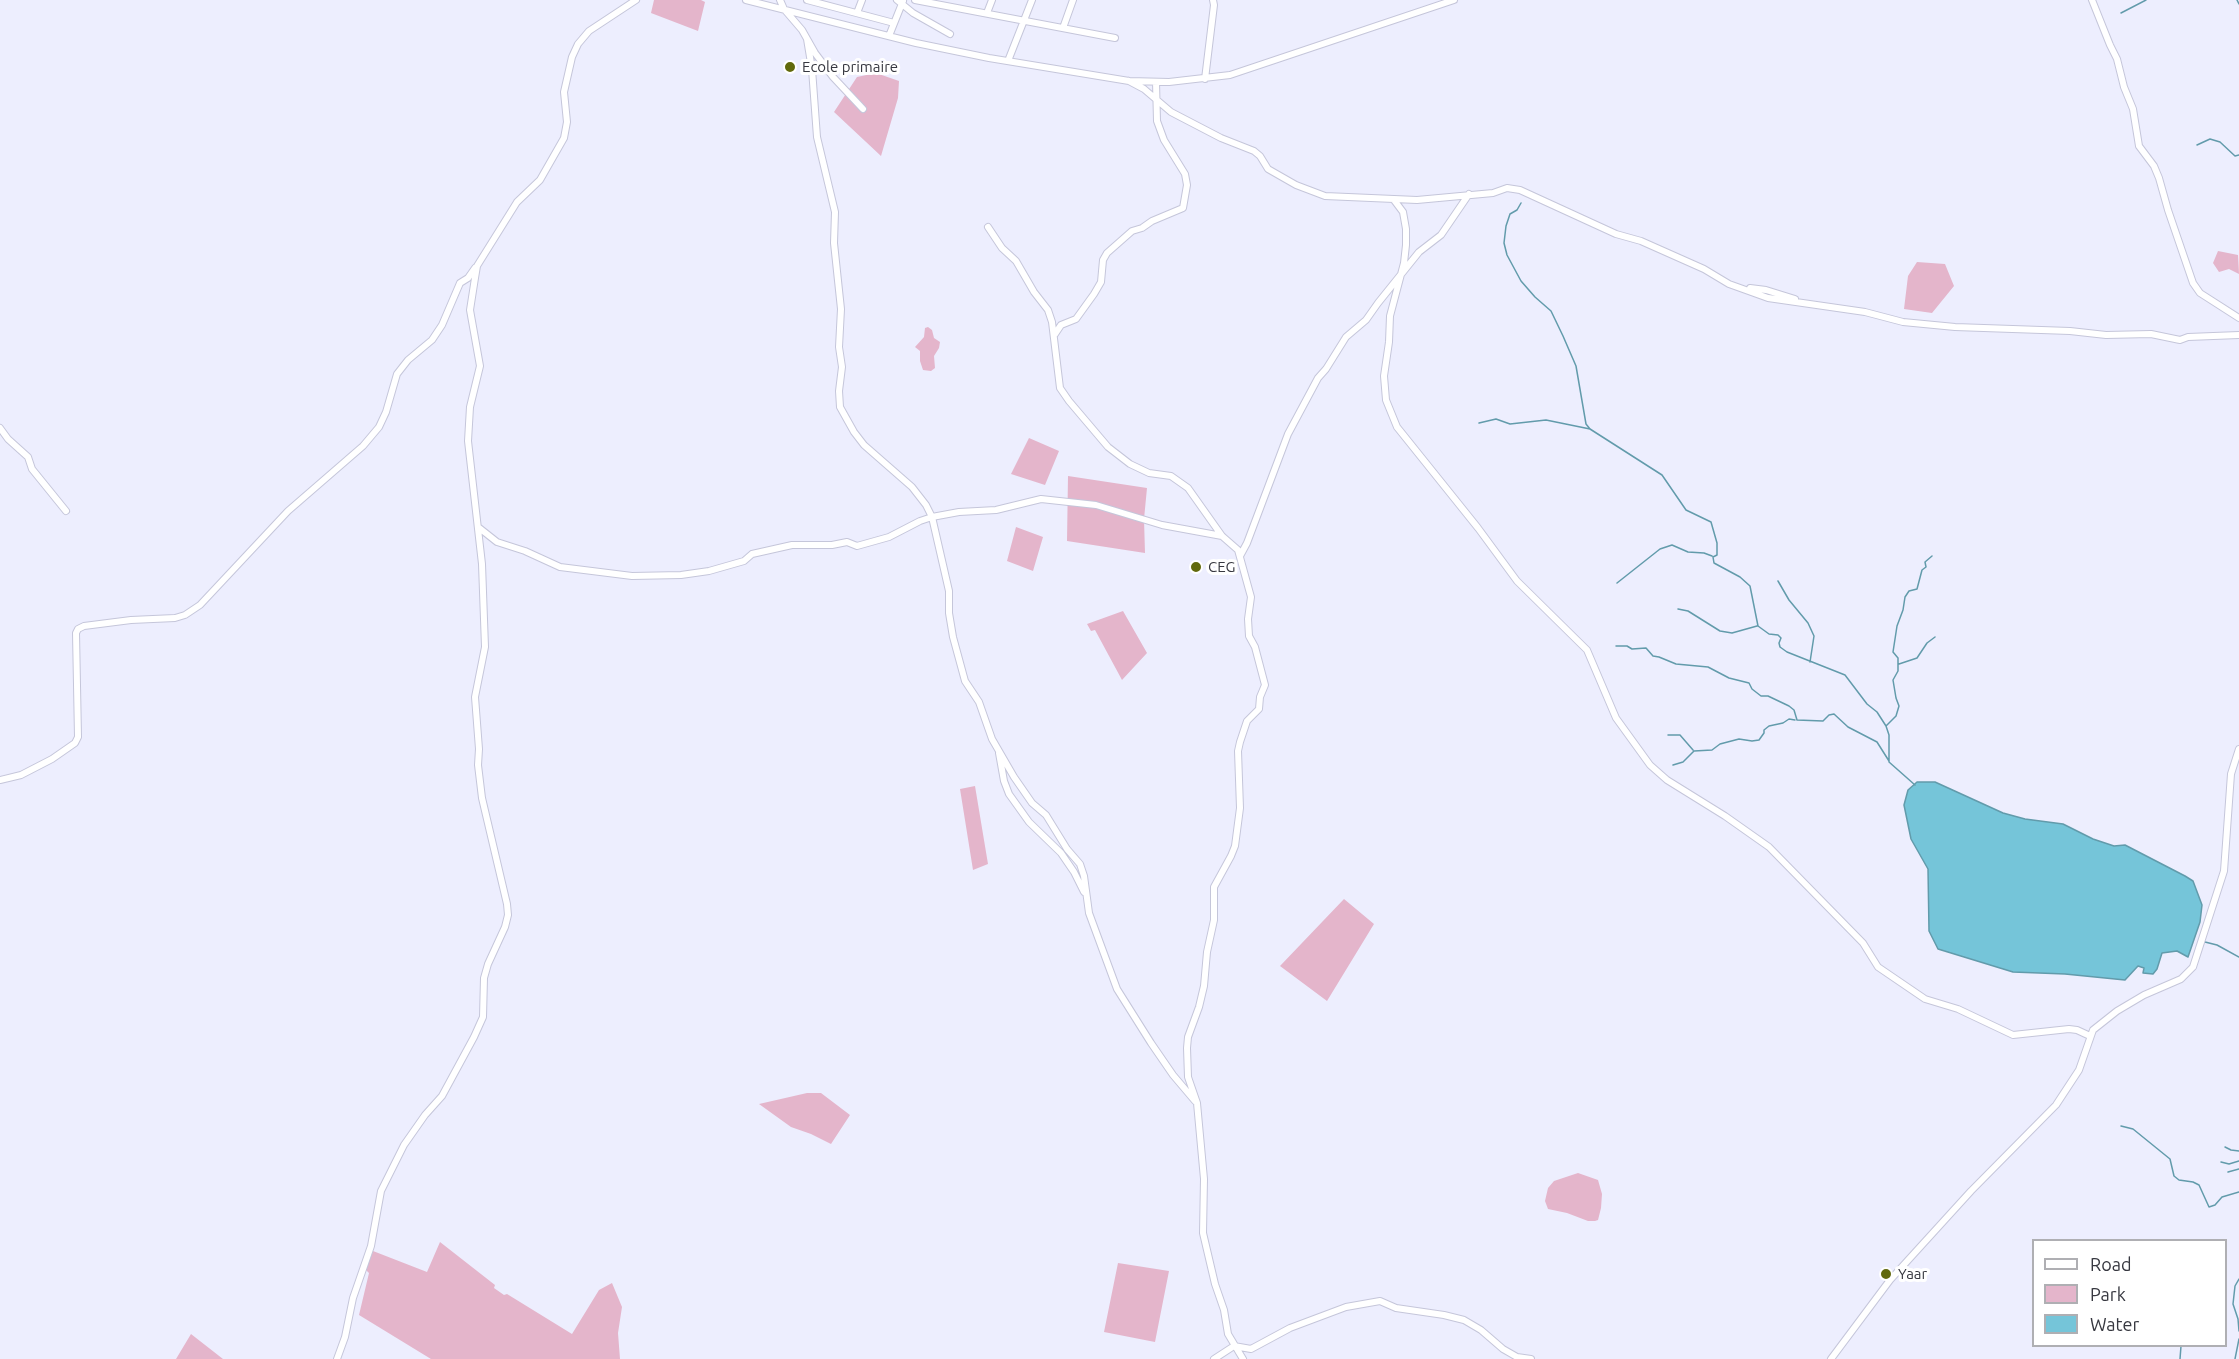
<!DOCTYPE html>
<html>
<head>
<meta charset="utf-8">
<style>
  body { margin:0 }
  #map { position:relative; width:2239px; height:1359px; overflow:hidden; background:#edeefe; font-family:Ubuntu,sans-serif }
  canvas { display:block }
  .legend { position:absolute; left:2032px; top:1239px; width:195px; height:108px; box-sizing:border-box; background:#fff; border:2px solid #afafb3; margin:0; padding:8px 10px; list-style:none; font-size:18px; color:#373840 }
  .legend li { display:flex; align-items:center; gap:12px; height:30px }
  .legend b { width:30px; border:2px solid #afafb3 }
</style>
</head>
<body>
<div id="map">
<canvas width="2239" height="1359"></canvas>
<ul class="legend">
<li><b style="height:8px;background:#fff"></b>Road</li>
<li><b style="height:16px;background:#e4b5cb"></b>Park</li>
<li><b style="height:16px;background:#75c5d9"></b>Water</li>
</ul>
</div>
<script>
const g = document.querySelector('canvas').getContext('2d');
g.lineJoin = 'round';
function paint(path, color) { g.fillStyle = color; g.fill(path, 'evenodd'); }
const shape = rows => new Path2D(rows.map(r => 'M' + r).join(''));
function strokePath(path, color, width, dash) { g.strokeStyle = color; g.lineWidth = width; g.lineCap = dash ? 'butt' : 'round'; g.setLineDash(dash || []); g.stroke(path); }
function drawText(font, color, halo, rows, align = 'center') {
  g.font = font + ' Ubuntu,sans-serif'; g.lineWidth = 6; g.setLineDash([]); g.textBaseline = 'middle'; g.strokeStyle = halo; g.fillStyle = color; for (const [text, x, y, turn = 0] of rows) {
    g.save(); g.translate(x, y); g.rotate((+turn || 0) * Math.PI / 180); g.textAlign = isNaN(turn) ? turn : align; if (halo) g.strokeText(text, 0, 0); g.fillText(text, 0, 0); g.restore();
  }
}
paint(shape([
  [654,0,701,0,705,2,698,31,651,13],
  [876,73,899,81,898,98,881,156,834,112,857,77],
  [2218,251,2238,255,2239,274,2229,269,2219,272,2213,263],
  [1917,262,1945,264,1954,286,1932,313,1904,309,1908,276],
  [928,327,932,330,934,338,940,342,939,348,934,356,935,368,931,371,923,370,920,361,920,351,915,347,924,337,925,328],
  [1029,438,1059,451,1045,485,1011,474],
  [1068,476,1147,488,1144,519,1145,553,1067,541],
  [1016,527,1043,537,1033,571,1007,561],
  [1123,611,1147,653,1122,680,1095,630,1091,631,1087,624],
  [975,786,988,864,973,870,960,789],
  [1344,899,1374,924,1327,1001,1280,966],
  [807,1093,821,1093,850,1115,831,1144,811,1134,791,1127,759,1104],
  [1578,1173,1598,1180,1602,1194,1601,1208,1598,1220,1595,1221,1588,1221,1567,1213,1548,1209,1545,1201,1548,1188,1554,1181],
  [440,1242,495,1285,494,1288,504,1295,507,1294,572,1334,599,1290,612,1283,622,1307,618,1333,620,1359,431,1359,359,1315,369,1273,366,1270,373,1251,427,1272],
  [1118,1263,1169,1271,1155,1342,1104,1332],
  [191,1334,223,1359,176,1359]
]), '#e4b5cb');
const water = shape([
  [1917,782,1935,782,2003,813,2025,819,2063,824,2093,839,2114,846,2125,845,2185,876,2193,881,2202,905,2200,922,2188,957,2177,951,2162,953,2157,969,2153,974,2143,973,2144,968,2138,966,2125,980,2065,974,2013,972,1938,949,1929,931,1928,869,1911,839,1904,805,1908,790,1917,782]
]);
paint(water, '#75c5d9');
strokePath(water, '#629bab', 1.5);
strokePath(shape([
  [2237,0,2239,4],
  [2121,13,2146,0],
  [2197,145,2210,139,2220,142,2235,156,2239,155],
  [1521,203,1517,210,1510,214,1506,226,1504,243,1507,255,1521,281,1535,297,1551,311,1563,336,1576,366,1586,424,1590,429,1662,475,1686,510,1711,522,1717,543,1717,555,1713,557,1714,563,1740,577,1750,586,1758,626,1769,634,1778,635,1781,638,1779,643,1780,647,1787,652,1845,675,1867,704,1877,712,1886,726,1889,735,1889,762,1915,785],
  [1479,423,1496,419,1510,424,1546,420,1590,429],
  [1778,581,1789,600,1808,623,1814,636,1810,662],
  [1617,583,1660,549,1672,545,1688,552,1704,553,1712,556],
  [1678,609,1688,611,1720,631,1732,633,1757,626],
  [1616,646,1627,646,1632,649,1646,648,1653,656,1659,657,1676,664,1708,667,1729,678,1749,683,1752,689,1761,696,1768,696,1789,706,1794,710,1797,720,1823,721,1829,715,1834,714,1848,727,1877,742,1889,761],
  [1899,664,1917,658,1927,643,1935,637],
  [1886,726,1896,716,1899,706,1896,698,1893,680,1898,671,1898,658,1893,652,1897,626,1903,610,1905,597,1909,591,1917,589,1922,570,1926,567,1925,562,1932,556],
  [1668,735,1680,735,1693,750],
  [1673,765,1683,762,1694,751,1712,750,1720,744,1739,739,1752,741,1759,740,1764,733,1764,730,1769,726,1783,723,1789,719,1795,720],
  [2205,942,2217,945,2239,957],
  [2121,1126,2133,1129,2170,1159,2174,1176,2179,1180,2193,1182,2199,1185,2209,1207,2215,1205,2222,1197,2239,1192],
  [2225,1147,2231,1150,2239,1151],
  [2221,1162,2229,1164,2239,1161],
  [2228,1172,2239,1169],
  [2239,1279,2235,1286,2233,1304,2238,1319,2239,1331],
  [2180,1359,2181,1346],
  [2235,1359,2239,1339]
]), '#629bab', 1.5);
const minor = shape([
  [746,0,916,43,989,58,1129,81,1169,82,1230,75,1454,0],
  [780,0,784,9,802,30,815,53,833,77,863,109],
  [807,0,894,23],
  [897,0,913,13,950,34],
  [915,0,1115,38],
  [2092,0,2110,45,2117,59,2124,87,2133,109,2139,146,2154,166,2159,178,2168,210,2193,283,2200,293,2239,318],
  [857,13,862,0],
  [987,13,992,0],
  [1063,28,1073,0],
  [889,36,903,1],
  [807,39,812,69,817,137,835,212,834,243,841,309,839,347,842,367,839,391,840,407,854,432,864,445,912,487,926,505,932,517,949,591,949,613,953,637,965,681,979,702,992,739,1014,777,1032,803,1046,815,1067,849,1080,864,1084,876,1089,913,1117,989,1151,1043,1173,1075,1195,1101],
  [1008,61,1032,0],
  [1205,79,1214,5,1213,0],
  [1129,81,1144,89,1171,112,1221,138,1254,151,1260,156,1268,169,1296,185,1325,196,1417,200,1493,193,1507,188,1520,190,1616,234,1641,241,1704,269,1729,284,1768,298,1865,312,1903,322,1955,327,2070,331,2106,335,2151,334,2180,340,2188,337,2239,335],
  [1394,200,1403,212,1406,229,1406,245,1404,263,1390,316,1389,342,1384,376,1386,400,1397,427,1478,528,1517,581,1587,650,1616,718,1650,765,1667,780,1725,816,1769,847,1863,943,1878,967,1925,999,1958,1009,2013,1035,2069,1029,2077,1030,2090,1036],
  [988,227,1002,248,1016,261,1034,292,1048,310,1052,322,1060,388,1069,401,1108,447,1130,464,1149,473,1171,476,1188,488,1222,536,1238,550,1251,597,1248,619,1249,636,1255,647,1265,685,1260,697,1259,709,1247,721,1240,742,1238,751,1240,808,1235,846,1231,856,1214,887,1214,920,1207,952,1204,986,1199,1007,1188,1037,1187,1048,1188,1077,1197,1103,1204,1179,1203,1233,1215,1284,1224,1310,1228,1334,1243,1359],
  [1750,288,1766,290,1795,299],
  [1055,334,1061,325,1076,319,1094,294,1101,282,1103,260,1107,253,1132,231,1142,228,1152,221,1183,208,1187,185,1185,174,1164,140,1157,121,1156,82],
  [0,428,8,439,28,457,32,469,66,511],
  [478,527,497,542,525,551,560,567,632,576,681,575,709,571,744,561,752,554,792,545,832,545,847,542,857,546,889,537,920,521,932,517,959,512,996,510,1041,499,1096,505,1162,525,1222,536],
  [1240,556,1247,543,1288,434,1318,378,1326,369,1346,337,1366,320,1378,303,1419,252,1441,235,1469,194],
  [999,753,1004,781,1009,794,1029,822,1061,853,1074,872,1084,892],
  [0,780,21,775,52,759,75,743,78,737,76,633,78,629,84,626,131,620,175,618,185,615,200,605,288,511,363,446,379,427,386,412,397,374,408,360,432,340,442,325,460,283,468,278,475,268],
  [337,1359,345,1337,353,1298,371,1246,381,1191,404,1145,425,1115,442,1096,474,1037,483,1017,484,978,488,964,505,927,508,915,507,904,482,798,478,765,479,749,475,697,485,647,482,564,468,441,470,407,480,366,470,310,475,278,477,266,517,202,540,180,564,138,567,122,564,92,572,57,578,44,589,31,636,0],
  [1214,1359,1234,1346,1251,1349,1290,1328,1346,1307,1380,1301,1396,1308,1444,1315,1464,1320,1481,1330,1503,1349,1517,1357,1531,1359],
  [1831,1359,1890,1280,1971,1191,2056,1105,2079,1070,2093,1030,2117,1011,2144,995,2181,979,2193,967,2224,871,2231,774,2239,749]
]);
strokePath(minor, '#c5c6da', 8);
strokePath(minor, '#fff', 6);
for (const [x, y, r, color] of [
  [790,67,6,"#61690c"],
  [1196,567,6,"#61690c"],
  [1886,1274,6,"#61690c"]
]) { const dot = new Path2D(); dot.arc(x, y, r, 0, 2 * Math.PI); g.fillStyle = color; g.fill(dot); strokePath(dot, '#fff', 2); }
drawText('15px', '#373840', '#fff', [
  ["Ecole primaire",802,67],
  ["CEG",1208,567],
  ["Yaar",1898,1274]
], 'left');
</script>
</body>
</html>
